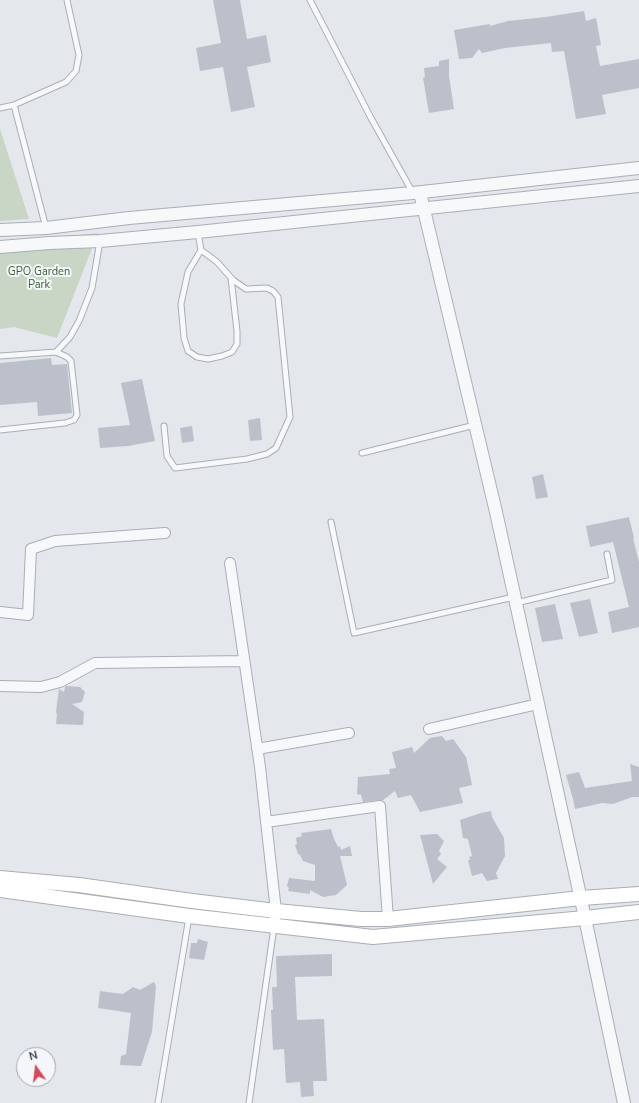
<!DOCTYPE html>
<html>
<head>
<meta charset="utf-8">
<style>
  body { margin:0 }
  #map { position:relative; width:639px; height:1103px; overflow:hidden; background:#e4e7ec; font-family:"Nunito Sans",sans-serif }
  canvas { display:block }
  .north { position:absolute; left:16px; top:1047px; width:40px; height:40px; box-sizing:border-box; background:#f4f6f9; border:1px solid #a4a8b1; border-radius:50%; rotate:346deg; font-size:11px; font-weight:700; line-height:16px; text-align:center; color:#2b3445 }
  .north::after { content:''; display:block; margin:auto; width:14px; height:18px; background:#d1495b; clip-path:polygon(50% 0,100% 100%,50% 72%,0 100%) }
</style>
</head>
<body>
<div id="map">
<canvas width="639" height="1103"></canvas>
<div class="north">N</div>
</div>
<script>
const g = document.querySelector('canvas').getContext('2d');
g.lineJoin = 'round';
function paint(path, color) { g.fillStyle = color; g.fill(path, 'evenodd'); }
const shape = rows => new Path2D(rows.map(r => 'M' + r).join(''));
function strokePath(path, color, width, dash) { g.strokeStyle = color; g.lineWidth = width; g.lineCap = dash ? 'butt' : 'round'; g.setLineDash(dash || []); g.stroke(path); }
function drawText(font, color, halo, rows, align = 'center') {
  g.font = font + ' "Nunito Sans",sans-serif'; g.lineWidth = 4; g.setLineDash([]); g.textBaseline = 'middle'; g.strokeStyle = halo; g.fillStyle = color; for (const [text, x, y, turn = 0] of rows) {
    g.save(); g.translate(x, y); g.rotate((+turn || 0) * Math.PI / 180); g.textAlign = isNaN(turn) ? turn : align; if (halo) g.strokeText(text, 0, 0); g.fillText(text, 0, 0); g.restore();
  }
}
paint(shape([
  [0,129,29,219,0,221],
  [98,233,57,338,14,327,0,329,0,243]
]), '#c9d6c5');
paint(shape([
  [213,0,240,0,247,39,266,35,271,62,247,67,255,107,231,112,223,67,200,71,196,48,221,43],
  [584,11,586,21,596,18,601,45,596,46,600,66,639,59,639,88,602,95,606,114,576,119,564,51,552,52,551,43,505,48,482,53,479,49,472,58,459,59,454,30,490,24,490,26,508,21,546,17],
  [449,59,449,76,454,109,429,113,423,78,425,77,424,68,439,66,439,61],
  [51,358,52,365,67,364,72,413,38,416,37,402,0,405,0,363],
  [142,379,155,441,128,446,100,448,98,428,130,425,121,383],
  [260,418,262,440,250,441,248,420],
  [192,426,194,441,182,443,180,428],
  [543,474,548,497,536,499,532,477],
  [629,517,634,538,633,538,639,562,639,627,612,633,608,612,629,607,613,542,590,547,586,526],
  [590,599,598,633,579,637,570,603],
  [555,604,563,639,542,642,535,608],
  [66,686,80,687,85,692,82,702,72,704,84,712,83,725,56,724,57,714,56,712,59,689,64,692,65,687],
  [442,736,446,741,453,739,466,757,472,785,459,788,463,803,420,812,411,795,398,798,395,791,383,800,379,800,363,802,361,795,357,794,358,777,390,774,389,769,396,768,392,752,412,747,414,753,430,738],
  [630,764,639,767,639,797,632,797,613,804,602,803,575,809,573,799,566,775,579,772,585,788,632,781],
  [491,811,492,817,504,838,505,856,496,873,498,879,487,881,482,873,472,876,468,860,470,860,469,857,472,856,468,839,463,838,460,820,481,813],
  [331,829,334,839,338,847,340,846,341,850,350,846,352,856,340,856,347,885,336,895,323,897,310,890,310,894,288,891,289,888,287,886,289,878,315,881,315,865,303,861,300,855,298,854,295,845,297,844,296,838,302,836,301,833],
  [437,834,444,841,439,851,441,854,437,859,447,867,433,884,420,835],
  [198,939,208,942,204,960,189,958,191,943,197,943],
  [332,954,332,976,295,977,297,1020,324,1019,327,1081,313,1081,314,1096,301,1097,300,1082,286,1083,284,1049,273,1050,271,1010,273,1010,272,987,277,987,276,956],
  [154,982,156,986,152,1032,141,1066,120,1065,121,1056,126,1054,131,1013,98,1008,100,991,123,994,133,987,140,990]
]), '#bbc0ca');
const service = shape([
  [310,0,371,118,413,193],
  [14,105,66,82,76,71,79,55,67,0],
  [0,108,14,105,46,228],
  [201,250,188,272,181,304,184,338,188,351,197,357,208,359,222,356,232,352,237,344,237,331,231,278],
  [0,356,56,352,70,337,79,321,92,288,100,241],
  [164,426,167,456,175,468,247,459,267,454,276,448,290,417,278,297,273,291,267,288,246,289,233,280,217,262,201,250,198,233],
  [0,430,65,423,74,420,77,415,71,361,67,357,56,352],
  [362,453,475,425],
  [331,522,354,633,514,597],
  [516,603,612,580,607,554],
  [158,1103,189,917],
  [249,1103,274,927]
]);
const minor = shape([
  [230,563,260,767,276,911,275,918],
  [0,612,28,615,31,549,55,541,165,533],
  [0,686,41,687,60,682,95,663,244,661],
  [429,729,538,704],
  [257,749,349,733],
  [266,822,380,806,388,919]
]);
const tertiary = shape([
  [420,193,496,512,585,918,624,1103],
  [0,230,46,228,129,218,413,193,639,168],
  [0,247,49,243,100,241,198,232,639,186]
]);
const secondary = shape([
  [0,878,79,885,192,901,276,911,361,919,388,919,581,898,639,894],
  [0,890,189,916,373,937,585,918,639,912]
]);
strokePath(service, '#a9aeb7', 7);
strokePath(minor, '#a9aeb7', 12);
strokePath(tertiary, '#a9aeb7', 14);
strokePath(secondary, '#a9aeb7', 16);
strokePath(service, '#f7f8fa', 5);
strokePath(minor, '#f7f8fa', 10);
strokePath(tertiary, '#f7f8fa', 12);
strokePath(secondary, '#fff', 14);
drawText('11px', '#3f6138', '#f4f6f9', [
  ["GPO Garden",39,272],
  ["Park",39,285]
]);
</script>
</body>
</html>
